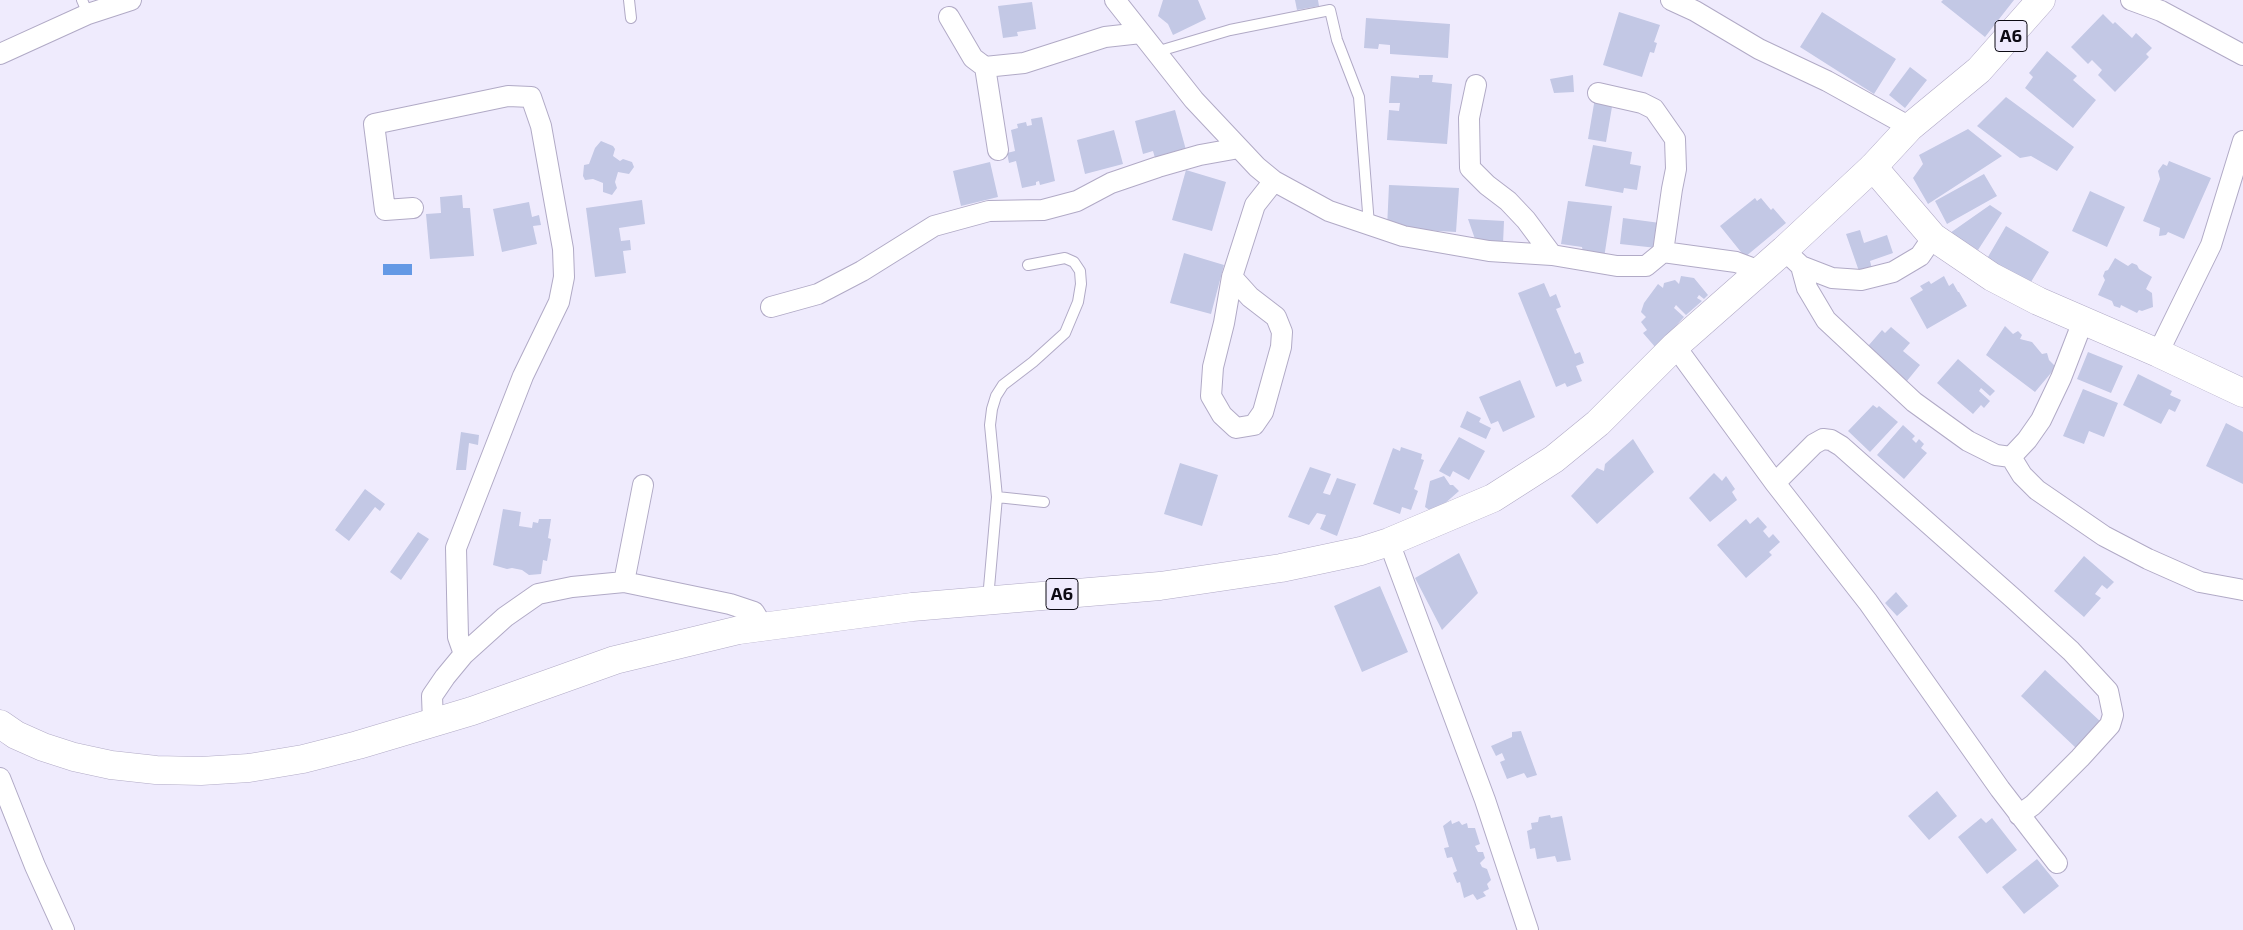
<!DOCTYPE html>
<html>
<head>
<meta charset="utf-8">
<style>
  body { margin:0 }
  canvas { display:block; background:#efebfd }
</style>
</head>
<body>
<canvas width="2243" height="930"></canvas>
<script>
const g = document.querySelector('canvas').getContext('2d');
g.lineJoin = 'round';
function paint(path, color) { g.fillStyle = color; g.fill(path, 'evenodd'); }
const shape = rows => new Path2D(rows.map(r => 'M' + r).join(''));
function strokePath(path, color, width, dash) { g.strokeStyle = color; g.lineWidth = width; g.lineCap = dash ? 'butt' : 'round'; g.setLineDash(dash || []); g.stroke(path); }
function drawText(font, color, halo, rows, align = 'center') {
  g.font = font + ' "Exo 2",sans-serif'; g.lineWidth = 4; g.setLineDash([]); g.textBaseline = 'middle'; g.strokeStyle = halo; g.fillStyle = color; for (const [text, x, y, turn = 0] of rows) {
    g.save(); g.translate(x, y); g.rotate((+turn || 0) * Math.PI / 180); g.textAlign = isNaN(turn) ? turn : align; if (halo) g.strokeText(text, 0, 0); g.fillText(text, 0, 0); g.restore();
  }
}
paint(shape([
  [383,264,412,264,412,275,383,275]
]), '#6499e5');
paint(shape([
  [1163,0,1198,0,1206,19,1173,35,1168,24,1158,16],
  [1295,0,1318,0,1319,6,1297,10],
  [1943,0,2014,0,1985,37,1941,2],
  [1032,2,1036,29,1017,32,1018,36,1003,38,998,6],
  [1619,12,1660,25,1654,42,1657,43,1654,53,1650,52,1642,77,1603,65],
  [1822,12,1896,59,1874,94,1800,47],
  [2103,14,2113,24,2115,22,2132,38,2136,33,2152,48,2146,54,2149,57,2115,92,2098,75,2102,70,2092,60,2088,64,2071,47],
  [1366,18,1450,24,1448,58,1390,54,1390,45,1379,44,1378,49,1364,48],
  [2047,51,2077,76,2073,80,2096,100,2073,128,2025,88,2033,77,2029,73],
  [1910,67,1927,80,1905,108,1889,95],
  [1419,75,1433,75,1432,82,1452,84,1447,144,1387,140,1389,110,1399,111,1400,103,1389,103,1391,76,1419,78],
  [1573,75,1574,92,1554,93,1550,79],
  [2006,97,2074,147,2057,171,2031,156,2020,158,1977,126],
  [1595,98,1613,101,1606,142,1588,139],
  [1175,110,1186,150,1155,158,1153,151,1143,154,1135,121],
  [1042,117,1055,181,1040,185,1039,181,1036,182,1036,185,1022,188,1016,161,1009,163,1007,153,1015,151,1011,130,1018,128,1017,124,1026,122,1027,126,1032,125,1031,119],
  [1968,129,2002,156,1928,204,1913,178,1923,164,1919,155],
  [1114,130,1123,164,1085,174,1077,140],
  [601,141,613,146,615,149,613,156,620,161,623,159,632,162,634,167,629,174,618,172,615,182,617,188,612,195,603,192,603,183,593,179,585,180,583,176,584,165,589,164,595,148],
  [1593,145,1632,152,1630,164,1641,166,1637,190,1624,188,1623,193,1585,186],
  [2169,161,2211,178,2184,239,2168,232,2166,235,2159,236,2160,228,2143,221,2160,179,2158,171,2163,164,2167,166],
  [990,162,998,197,961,206,953,171],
  [1186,170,1226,182,1212,231,1172,220],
  [1984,174,1997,196,1947,224,1935,201],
  [1389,185,1459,188,1456,232,1387,228],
  [2090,191,2125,207,2107,247,2072,231],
  [462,195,463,208,470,208,474,256,430,259,426,214,441,213,440,197],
  [1755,198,1757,201,1761,198,1771,210,1773,208,1786,223,1745,257,1720,226],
  [642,200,645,224,619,228,621,241,630,240,631,250,623,251,626,273,595,277,586,208],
  [1568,201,1612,206,1604,258,1583,252,1582,247,1561,244],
  [529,202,532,217,539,215,541,225,533,226,537,244,502,252,493,209],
  [1990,205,2002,213,1978,250,1950,233],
  [1623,218,1660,223,1657,248,1620,244],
  [1468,219,1504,221,1503,244,1475,239],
  [2006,226,2049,252,2028,287,1985,262],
  [1860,230,1864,243,1887,235,1893,253,1870,261,1873,273,1861,277,1846,234],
  [1184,253,1224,265,1211,314,1170,303],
  [2115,258,2128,266,2132,263,2137,265,2139,269,2152,277,2146,289,2152,293,2153,307,2142,311,2139,310,2137,313,2121,305,2120,308,2114,306,2112,301,2098,295,2105,280,2103,276,2105,271,2108,270],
  [1681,276,1694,278,1708,295,1704,299,1699,295,1697,298,1702,301,1686,315,1676,305,1674,308,1684,317,1656,348,1643,333,1647,330,1641,322,1646,317,1641,312,1644,303,1658,284,1663,288,1664,283,1675,280,1679,284],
  [1944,276,1949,286,1953,283,1958,292,1959,292,1967,306,1927,329,1910,298,1923,290,1920,286,1929,281,1931,284],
  [1544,283,1550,297,1556,294,1561,307,1556,309,1575,354,1580,352,1584,363,1576,366,1582,381,1567,387,1565,383,1556,387,1518,293],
  [2005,326,2013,334,2018,331,2022,335,2020,339,2032,342,2042,354,2047,353,2049,360,2056,367,2035,392,1986,355],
  [1891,327,1910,343,1903,351,1920,365,1902,387,1862,353,1882,330,1885,333],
  [2088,352,2123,366,2111,393,2077,379],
  [1958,359,1995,391,1990,396,1981,388,1979,391,1990,401,1984,408,1981,405,1973,414,1937,383],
  [2138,374,2172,391,2170,395,2181,400,2175,412,2169,409,2161,424,2123,405],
  [1520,380,1535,417,1503,432,1498,421,1491,424,1479,397],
  [2083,389,2118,403,2104,437,2089,431,2084,444,2063,436],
  [1873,405,1877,408,1879,406,1898,422,1870,452,1848,431],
  [1467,411,1481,418,1479,422,1491,428,1486,439,1460,427],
  [2226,423,2243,432,2243,484,2206,466],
  [1903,425,1915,436,1912,439,1916,443,1919,439,1924,444,1921,448,1927,453,1904,479,1877,455],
  [461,432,479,435,478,445,469,443,466,470,456,470],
  [1459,437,1485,451,1469,480,1453,471,1450,477,1439,471],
  [1633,439,1654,472,1597,524,1571,496,1597,468,1604,471,1605,464],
  [1401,447,1422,454,1421,459,1424,460,1414,489,1418,491,1411,510,1402,507,1400,514,1373,504,1393,448,1400,451],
  [1180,463,1218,475,1202,526,1164,514],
  [1310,467,1331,474,1323,493,1330,495,1337,478,1356,484,1337,536,1320,529,1326,515,1317,513,1309,525,1288,517],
  [1714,473,1722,481,1726,476,1735,489,1732,492,1737,500,1710,522,1689,498],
  [1444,476,1450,485,1453,485,1459,491,1434,513,1425,507,1430,481],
  [365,489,385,504,380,511,375,507,349,541,335,530],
  [503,509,521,512,519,526,532,528,533,522,538,523,539,519,551,519,548,538,551,539,547,561,543,560,541,574,529,575,522,570,512,568,507,569,493,565],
  [1758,517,1767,527,1763,531,1769,538,1773,534,1780,542,1769,552,1772,555,1746,578,1717,545,1746,519,1750,524],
  [418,532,429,539,401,580,390,572],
  [1459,553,1478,593,1442,630,1415,578],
  [2084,556,2114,582,2107,589,2102,585,2095,594,2101,598,2084,617,2054,591],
  [1380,586,1408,652,1362,672,1334,606],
  [1896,592,1908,606,1897,616,1885,603],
  [2045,670,2101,722,2076,748,2021,696],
  [1521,731,1537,775,1527,778,1524,773,1507,779,1500,762,1505,760,1502,753,1496,756,1491,746,1512,737,1512,732],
  [1937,791,1957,816,1929,840,1908,816],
  [1550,815,1551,818,1562,816,1571,860,1557,862,1555,856,1537,859,1535,848,1530,849,1527,831,1532,829,1531,823,1538,822,1539,817],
  [1981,818,1986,823,1992,818,2017,850,1987,874,1958,837],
  [1451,820,1452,824,1459,821,1462,825,1467,823,1468,828,1475,828,1480,844,1475,846,1478,852,1483,852,1485,858,1480,863,1482,867,1487,869,1491,880,1487,884,1489,889,1483,892,1486,896,1477,900,1473,894,1464,898,1460,882,1457,883,1453,873,1457,871,1452,857,1447,858,1444,848,1449,847,1443,826],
  [2037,859,2059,886,2024,914,2002,887]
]), '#c3c8e5');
const lane = shape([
  [82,0,88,14],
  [629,0,631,18],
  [1156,52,1230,30,1330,10,1337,40,1359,97,1369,225],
  [997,497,1044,502],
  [988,599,997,497,990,425,992,409,996,396,1003,385,1033,362,1065,333,1078,302,1081,284,1080,271,1074,262,1065,258,1028,265]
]);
const street = shape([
  [1115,0,1194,100,1257,167,1274,181,1329,211,1403,236,1489,251,1552,255,1617,266,1646,266,1663,252,1736,262,1760,271],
  [1671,0,1695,11,1759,49,1827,81,1910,127],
  [2131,0,2161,11,2243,55],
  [949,17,973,58,985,67,1024,63,1105,37,1141,33],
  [0,54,88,14,131,0],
  [985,67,998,150],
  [1476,85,1469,118,1470,168,1487,185,1508,201,1526,220,1552,255],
  [1598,93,1642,103,1654,109,1675,139,1676,169,1672,189,1663,252],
  [413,208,385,210,374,124,508,96,531,97,541,126,563,249,564,277,559,302,523,376,456,548,458,637,464,654,445,677,432,696,433,722],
  [1784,250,1801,266,1807,288,1826,320,1914,402,1968,441,1996,455,2011,457,2022,475,2037,490,2104,536,2148,559,2200,582,2243,590],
  [1801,266,1832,278,1861,280,1893,272,1920,256,1933,237],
  [1232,277,1250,297,1276,317,1282,332,1281,347,1263,412,1254,425,1236,428,1222,415,1211,396,1213,367,1224,323,1232,277,1255,205,1274,181],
  [771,307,818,294,862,271,934,226,989,211,1043,210,1077,201,1111,183,1158,167,1200,155,1239,148],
  [1675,346,1775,483,1868,602,2000,789,2057,863],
  [2158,353,2211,245,2243,141],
  [2011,457,2027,440,2041,420,2061,378,2083,321],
  [1775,483,1814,444,1823,439,1831,440,1841,446,2015,600,2071,651,2108,691,2113,715,2110,725,2080,758,2033,805,2019,815],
  [1389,542,1485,800,1528,930],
  [624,582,643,485],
  [464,654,505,617,538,594,572,587,624,582,730,604,754,612,762,625],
  [0,778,35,866,64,930]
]);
const secondary = shape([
  [1873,167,1933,237,1992,277,2038,301,2158,353,2243,393]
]);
const highway = shape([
  [0,724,16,735,43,747,74,757,111,765,156,770,201,771,249,768,303,759,358,745,472,711,615,660,739,630,912,607,1160,586,1281,568,1361,551,1389,542,1493,498,1554,459,1598,423,1675,346,1784,250,1873,167,1910,127,1979,70,2041,0]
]);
strokePath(lane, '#b1aac6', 12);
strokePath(street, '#b1aac6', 22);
strokePath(secondary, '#b1aac6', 29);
strokePath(highway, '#b1aac6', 29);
strokePath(lane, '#fff', 10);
strokePath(street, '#fff', 20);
strokePath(secondary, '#fff', 28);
strokePath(highway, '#fff', 28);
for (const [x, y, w] of [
  [2011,36,32],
  [1062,594,32]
]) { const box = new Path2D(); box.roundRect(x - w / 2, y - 15.5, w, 31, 4); g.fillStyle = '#efebfd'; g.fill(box); strokePath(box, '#0d0b14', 1); }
drawText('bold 18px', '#0d0b14', null, [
  ["A6",2011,36],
  ["A6",1062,594]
]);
</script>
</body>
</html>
